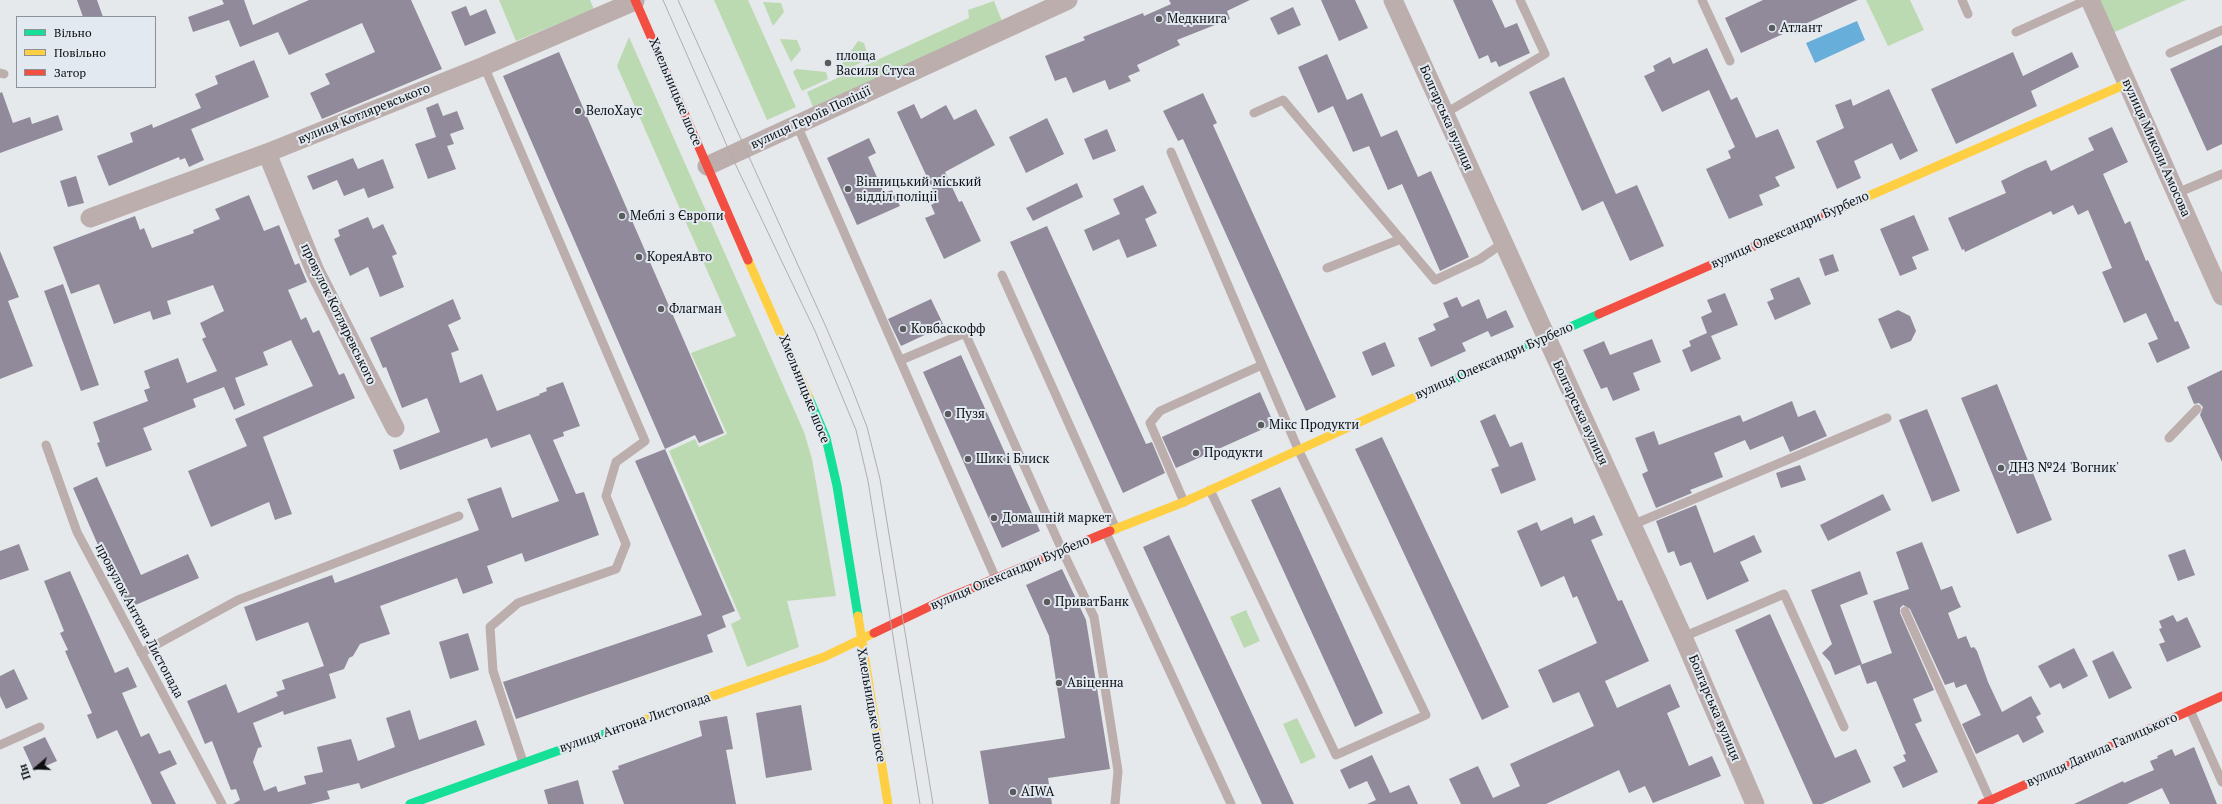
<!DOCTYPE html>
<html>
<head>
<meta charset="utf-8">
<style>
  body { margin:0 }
  #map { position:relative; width:2222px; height:804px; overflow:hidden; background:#e6e9ec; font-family:"PT Serif",serif }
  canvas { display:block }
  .legend { position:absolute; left:16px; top:16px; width:140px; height:72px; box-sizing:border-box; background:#e2e9f0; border:1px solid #8d9297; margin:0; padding:5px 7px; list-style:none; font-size:12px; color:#0d0f11 }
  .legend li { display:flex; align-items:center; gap:8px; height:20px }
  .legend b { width:20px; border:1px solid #8d9297 }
  .north { position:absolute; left:16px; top:748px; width:40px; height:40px; -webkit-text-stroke:3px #e2e9f0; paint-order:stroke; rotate:251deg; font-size:11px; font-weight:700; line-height:16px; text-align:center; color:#0d0f11 }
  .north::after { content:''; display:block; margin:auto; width:14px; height:18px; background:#0d0f11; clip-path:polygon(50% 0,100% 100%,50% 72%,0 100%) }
</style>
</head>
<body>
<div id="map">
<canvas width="2222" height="804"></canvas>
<ul class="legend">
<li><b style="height:5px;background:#16e098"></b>Вільно</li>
<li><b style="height:5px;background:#ffcf43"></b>Повільно</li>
<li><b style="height:5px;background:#f24e42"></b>Затор</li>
</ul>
<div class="north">Пн</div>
</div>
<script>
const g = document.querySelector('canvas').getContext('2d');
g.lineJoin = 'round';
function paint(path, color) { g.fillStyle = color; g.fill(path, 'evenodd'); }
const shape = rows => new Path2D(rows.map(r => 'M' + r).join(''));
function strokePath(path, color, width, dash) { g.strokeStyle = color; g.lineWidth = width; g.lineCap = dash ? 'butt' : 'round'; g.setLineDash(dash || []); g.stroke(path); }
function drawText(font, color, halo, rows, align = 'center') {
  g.font = font + ' "PT Serif",serif'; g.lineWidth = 4; g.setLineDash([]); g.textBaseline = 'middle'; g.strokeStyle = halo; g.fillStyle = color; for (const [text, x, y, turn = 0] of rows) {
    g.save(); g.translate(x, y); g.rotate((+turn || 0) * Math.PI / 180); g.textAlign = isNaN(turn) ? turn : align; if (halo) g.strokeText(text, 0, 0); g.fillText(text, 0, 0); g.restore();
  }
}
paint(shape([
  [499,0,590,0,594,9,516,41],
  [714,0,748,0,796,107,767,120],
  [1866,0,1910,0,1924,30,1888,46],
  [2090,0,2186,0,2106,36],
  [994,1,1002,21,813,107,807,92,969,18,968,10],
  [763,2,781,3,784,12,773,26],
  [629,37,804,432,812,459,836,596,787,601,799,647,747,667,731,624,741,619,669,451,695,439,699,447,727,434,691,353,736,336,617,66],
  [780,39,797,40,801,50,791,62],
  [858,41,864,43,869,59,843,71,841,65],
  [796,69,826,72,828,79,802,91,793,72],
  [1246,610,1260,641,1244,648,1230,617],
  [1297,718,1316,757,1301,764,1283,724]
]), '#bcdab1');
paint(shape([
  [1857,21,1865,40,1815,63,1806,43]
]), '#68aeda');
paint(shape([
  [77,0,97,0,103,17,83,17],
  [222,0,244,0,253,25,309,0,411,0,442,69,322,119,310,93,330,84,325,74,375,52,362,23,289,55,278,32,240,47,229,20,193,32,188,17,224,4],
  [1169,0,1250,0,1227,11,1230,19,1177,40,1180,45,1137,65,1140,71,1128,76,1131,81,1109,90,1105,80,1073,93,1066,77,1055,81,1045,56,1085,40,1083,37,1143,13,1144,16,1171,4],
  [1321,0,1355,0,1368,28,1339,41],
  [1453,0,1492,0,1505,28,1517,23,1530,53,1499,67,1496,61,1491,63,1488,55,1479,59],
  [1763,0,1858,0,1741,53,1725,18],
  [466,6,470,16,486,9,496,33,465,46,451,12],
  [1293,7,1301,25,1278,35,1270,18],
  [2222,45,2222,144,2207,151,2170,69],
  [1707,48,1731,100,1737,97,1756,138,1778,129,1795,168,1775,177,1780,186,1759,195,1763,205,1729,219,1706,169,1731,158,1728,151,1735,147,1709,90,1662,112,1644,76,1655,71,1653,66,1670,57,1673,64],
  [559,52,724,433,699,443,695,435,665,449,503,76],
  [2013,52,2023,76,2072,52,2079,67,2031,91,2037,106,1956,144,1931,89],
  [1327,54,1347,100,1362,93,1381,137,1397,130,1418,177,1431,171,1469,257,1440,271,1402,184,1388,190,1369,146,1353,152,1333,106,1318,113,1298,67],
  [254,60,269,97,191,129,204,160,189,167,185,158,180,160,179,157,109,186,97,156,133,142,130,133,152,124,153,128,201,108,195,94,218,84,215,76],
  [1564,77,1616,194,1637,185,1664,246,1630,261,1603,201,1582,211,1529,92],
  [1889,89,1918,151,1900,160,1892,143,1854,161,1861,178,1837,189,1816,141,1844,128,1835,105,1851,99,1853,106],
  [2,92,13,123,30,117,32,124,58,115,63,130,0,153,0,93],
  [1203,93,1217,123,1213,125,1336,397,1306,411,1183,139,1178,141,1163,111],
  [438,103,443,116,457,111,464,129,450,134,454,144,447,146,456,169,428,179,415,144,436,137,426,108],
  [914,104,921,119,946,105,954,120,976,109,995,145,945,172,959,202,962,201,981,241,944,259,925,218,935,214,931,205,938,201,897,112],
  [1047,118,1064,154,1026,173,1009,137],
  [2112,127,2128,162,2103,174,2125,224,2130,221,2146,261,2148,260,2175,322,2178,321,2190,348,2157,363,2148,343,2158,339,2146,313,2124,323,2102,272,2112,268,2088,210,2078,215,2073,205,2053,215,2051,211,1965,252,1964,249,1962,250,1948,218,2006,193,2001,181,2025,169,2046,160,2051,171,2094,150,2088,138],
  [1107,129,1116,151,1093,160,1084,139],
  [869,138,876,153,868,157,884,193,892,190,900,206,857,225,827,158],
  [353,158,358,169,383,159,394,188,368,198,364,188,344,196,337,180,313,190,307,176],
  [76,176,84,203,68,207,60,181],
  [1077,183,1083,197,1033,221,1026,208],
  [1143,185,1157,213,1145,219,1157,246,1127,258,1119,239,1093,251,1084,230,1120,214,1113,199],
  [249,195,264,231,279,225,295,265,299,263,307,282,288,290,301,320,306,317,313,333,319,330,339,375,344,373,355,398,263,437,292,514,275,520,269,502,211,527,188,471,247,446,235,419,313,386,291,340,263,352,268,365,235,378,245,405,234,410,224,387,193,399,196,407,143,428,152,450,106,467,97,443,100,442,93,422,148,401,144,390,150,388,144,371,178,358,187,383,217,371,202,339,206,337,200,323,224,311,213,285,167,301,171,314,153,320,150,311,114,324,99,284,71,294,53,247,135,216,140,230,144,228,152,248,194,233,193,230,220,219,215,209],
  [1914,215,1929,250,1912,257,1917,269,1900,276,1880,229],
  [368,217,373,229,383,224,397,254,392,256,404,287,380,297,368,267,350,276,334,239,340,236,338,230],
  [1047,226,1146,444,1152,442,1165,473,1123,493,1010,242],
  [0,251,19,297,8,301,33,366,0,379],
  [1833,254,1839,271,1825,276,1819,259],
  [1799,277,1811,304,1775,320,1767,302,1774,299,1770,289],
  [63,284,99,385,81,391,44,291],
  [1725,293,1738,325,1711,336,1721,359,1691,372,1682,350,1691,346,1689,341,1707,333,1701,317,1712,312,1707,300],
  [1457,297,1462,307,1479,299,1487,319,1506,310,1514,327,1491,337,1488,331,1462,343,1466,351,1431,367,1418,338,1436,330,1433,324,1449,317,1443,303],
  [453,299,461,319,448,325,459,350,451,353,460,383,482,374,497,411,540,395,539,394,547,391,546,388,563,382,580,426,563,432,564,436,553,440,576,494,584,492,599,535,525,562,522,553,487,566,493,583,463,594,457,578,380,606,390,634,360,644,353,656,349,658,344,669,329,674,336,698,284,715,283,711,253,723,262,747,258,748,253,762,264,791,276,786,278,792,306,784,304,776,323,772,317,747,351,739,358,761,395,747,386,718,410,710,419,740,476,720,485,745,361,789,359,783,327,791,330,799,310,804,233,804,240,800,236,789,231,790,212,741,205,744,187,701,226,684,238,713,278,696,276,692,285,689,282,680,324,666,308,622,256,641,244,607,332,575,335,583,479,530,467,499,501,487,512,518,559,501,530,434,491,448,487,438,400,470,393,450,440,432,427,398,402,408,386,367,383,368,370,338],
  [931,299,944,326,901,346,888,319],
  [1898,310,1910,316,1916,331,1911,341,1891,349,1878,319],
  [1652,339,1661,362,1633,373,1640,390,1613,401,1607,387,1601,389,1583,350,1604,341,1610,355],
  [1385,342,1395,366,1372,376,1362,352],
  [961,355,1040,531,1002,548,923,372],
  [2222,370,2222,462,2200,415,2203,407,2199,403,2194,404,2187,387],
  [1997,384,2052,520,2017,534,1961,398],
  [1260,392,1274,424,1176,468,1162,437],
  [1792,401,1798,417,1815,410,1827,436,1790,452,1783,436,1750,450,1745,440,1714,453,1723,477,1690,490,1692,493,1656,508,1642,474,1648,471,1635,438,1654,431,1659,445,1740,415,1743,422],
  [1927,409,1960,491,1932,502,1899,420],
  [1495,414,1510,447,1522,442,1536,480,1501,494,1491,469,1499,466,1480,421],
  [1382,437,1509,707,1482,720,1355,449],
  [665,449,735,611,722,616,726,627,707,635,713,652,516,719,503,682,702,615,635,461],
  [1800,465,1806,480,1781,488,1776,473],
  [97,477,141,575,188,554,199,578,126,609,73,488],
  [1280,487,1383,713,1355,727,1251,500],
  [1883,494,1891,510,1828,541,1820,525],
  [1696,505,1714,553,1754,535,1762,552,1740,562,1749,581,1707,600,1691,562,1680,566,1674,551,1668,553,1656,521],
  [1594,515,1603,535,1591,540,1618,601,1622,600,1649,661,1605,681,1617,708,1670,684,1680,707,1667,713,1689,766,1712,756,1721,776,1653,803,1645,786,1629,793,1619,770,1546,804,1461,804,1449,779,1478,766,1493,798,1520,786,1510,764,1594,726,1579,692,1553,703,1538,670,1597,643,1577,596,1573,598,1564,576,1541,587,1517,531,1537,522,1541,531,1572,517,1574,524],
  [1169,535,1294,804,1262,804,1143,547],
  [1922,542,1941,590,1952,586,1958,601,1961,607,1948,613,1958,639,1966,636,1971,648,1974,647,1977,651,1988,682,2002,712,2031,696,2041,714,2036,717,2044,732,2023,743,2018,734,1976,754,1962,724,1981,715,1966,684,1956,688,1954,682,1945,685,1910,609,1903,605,1900,608,1900,613,1934,690,1913,699,1922,721,1915,724,1938,772,1903,788,1893,767,1906,761,1903,755,1906,754,1876,681,1867,684,1860,665,1892,653,1873,601,1909,589,1896,552],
  [19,544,29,570,0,580,0,551],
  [2185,549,2195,575,2178,581,2168,555],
  [1062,569,1086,620,1110,769,1048,778,1052,804,989,804,980,751,1065,738,1049,636,1026,585],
  [70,571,115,673,128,667,137,687,122,693,141,737,149,733,159,754,170,750,177,764,160,772,176,804,152,804,117,730,97,739,87,715,92,713,65,651,68,650,60,633,64,631,44,581],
  [1860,571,1868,594,1840,605,1862,664,1835,675,1830,662,1822,653,1832,644,1811,590],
  [1770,614,1835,758,1856,749,1871,782,1822,804,1813,804,1735,630],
  [2173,615,2177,622,2187,617,2201,647,2167,662,2159,644,2165,642,2159,629,2162,628,2159,621],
  [468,633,479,670,450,679,439,642],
  [2074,648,2088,676,2063,689,2060,683,2050,688,2038,666],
  [2113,651,2132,688,2109,699,2092,661],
  [14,669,28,699,6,709,0,696,0,676],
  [801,705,812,770,766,778,756,713],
  [727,716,733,749,726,750,736,804,624,804,612,771,619,769,618,766,702,736,699,721],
  [45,737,57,761,34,771,23,747],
  [2194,747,2217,804,2170,804,2162,788,2127,804,2074,804,2123,781,2124,783,2154,770,2150,761,2158,758,2157,756,2172,749,2175,756],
  [1372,755,1390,793,1409,785,1418,804,1367,804,1376,800,1367,781,1349,789,1340,770],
  [578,780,584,804,548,804,544,790]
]), '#918a9a');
strokePath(shape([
  [1702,0,1730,61],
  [1962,0,1968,14],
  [2016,32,2087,0],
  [2170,53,2222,30],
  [484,66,645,441,616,462,606,496,626,544,616,569,518,603,490,627,493,671,523,762],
  [0,73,4,74],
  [1254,113,1283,100,1435,280,1480,259,1503,243],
  [1444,114,1545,54,1520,0],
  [797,125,996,579],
  [1171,152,1298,449,1426,715,1336,755,1210,490],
  [2177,193,2222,174],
  [1327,268,1401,239],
  [1002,275,1116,529],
  [901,360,965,333,1062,550,1094,617,1118,771,1115,804],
  [2169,438,2197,409],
  [46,445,77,532,222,804],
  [1184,502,1150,423,1160,411,1262,365],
  [1632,525,1887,418],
  [1106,533,1231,804],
  [1905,611,1990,800],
  [1683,637,1784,594,1844,727],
  [141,653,238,600,459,516],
  [2190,710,2222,782],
  [0,745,40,727]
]), '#bcaead', 9);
strokePath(shape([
  [1393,0,1683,637,1755,804],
  [2090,0,2222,296],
  [267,153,315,271,395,428],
  [707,166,1068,0],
  [90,218,267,153,484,66,635,1]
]), '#bcaead', 19);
strokePath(shape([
  [1426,392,1599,314],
  [809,398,826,438,837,486,858,616],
  [410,804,624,727]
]), '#16e098', 9);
strokePath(shape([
  [1848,205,2128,83],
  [748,260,809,398],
  [1110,531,1184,502,1426,392],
  [858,616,888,804],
  [624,727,824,657,874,633]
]), '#ffcf43', 9);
strokePath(shape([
  [635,0,748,260],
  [1599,314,1848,205],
  [874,633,941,601,1110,531],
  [1982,804,2222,696]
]), '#f24e42', 9);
strokePath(shape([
  [663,0,731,155,815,331,856,430,868,481,920,804],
  [678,0,826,327,850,383,867,427,880,479,933,804]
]), '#b2acab', 1);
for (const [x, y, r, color] of [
  [1159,19,4,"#595b5e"],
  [1772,28,4,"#595b5e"],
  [828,63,4,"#595b5e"],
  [578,111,4,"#595b5e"],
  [848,189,4,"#595b5e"],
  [622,216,4,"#595b5e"],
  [639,257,4,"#595b5e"],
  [661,309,4,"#595b5e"],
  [903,329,4,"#595b5e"],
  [948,414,4,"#595b5e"],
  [1261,425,4,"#595b5e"],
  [1196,453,4,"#595b5e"],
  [968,459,4,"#595b5e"],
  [2001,468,4,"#595b5e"],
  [994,518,4,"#595b5e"],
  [1047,602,4,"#595b5e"],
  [1059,683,4,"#595b5e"],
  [1013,792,4,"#595b5e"]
]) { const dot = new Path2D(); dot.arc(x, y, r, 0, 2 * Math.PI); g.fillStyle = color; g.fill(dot); strokePath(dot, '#e2e9f0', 1.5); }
drawText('13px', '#0d0f11', '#e2e9f0', [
  ["Медкнига",1167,19],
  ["Атлант",1780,28],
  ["площа",836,56],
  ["Василя Стуса",836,71],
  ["ВелоХаус",586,111],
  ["Вінницький міський",856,182],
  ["відділ поліціі",856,197],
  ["Меблі з Європи",630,216],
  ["КореяАвто",647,257],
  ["Флагман",669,309],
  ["Ковбаскофф",911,329],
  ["Пузя",956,414],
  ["Мікс Продукти",1269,425],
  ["Продукти",1204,453],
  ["Шик і Блиск",976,459],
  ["ДНЗ №24 'Вогник'",2009,468],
  ["Домашній маркет",1002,518],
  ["ПриватБанк",1055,602],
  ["Авіценна",1067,683],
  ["AIWA",1021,792]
], 'left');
drawText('13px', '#0d0f11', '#e2e9f0', [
  ["Хмельницьке шосе",675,92,67],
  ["вулиця Котляревського",364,114,-22],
  ["вулиця Героїв Поліції",811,118,-25],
  ["Болгарська вулиця",1446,118,66],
  ["вулиця Миколи Амосова",2156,148,66],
  ["вулиця Олександри Бурбело",1790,230,-24],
  ["провулок Котляревського",338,314,64],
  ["вулиця Олександри Бурбело",1494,361,-24],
  ["Хмельницьке шосе",804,389,68],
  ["Болгарська вулиця",1580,413,65],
  ["вулиця Олександри Бурбело",1010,573,-23],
  ["провулок Антона Листопада",139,621,62],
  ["Хмельницьке шосе",871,705,80],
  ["Болгарська вулиця",1714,708,67],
  ["вулиця Антона Листопада",635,723,-19],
  ["вулиця Данила Галицького",2102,750,-24]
]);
</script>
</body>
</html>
